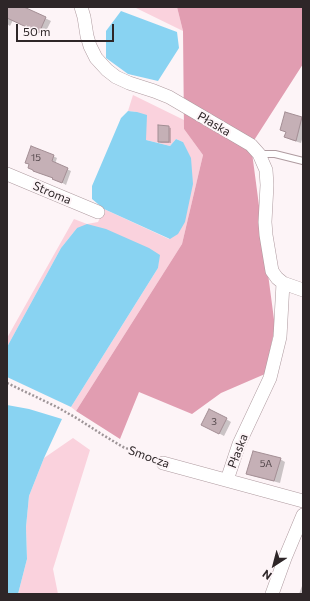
<!DOCTYPE html>
<html>
<head>
<meta charset="utf-8">
<style>
  body { margin:0 }
  #map { position:relative; width:310px; height:601px; overflow:hidden; background:#fdf4f7; font-family:Commissioner,sans-serif }
  canvas { display:block }
  .frame { position:absolute; inset:0; border:8px solid #2e2628; pointer-events:none }
  .north { position:absolute; left:254px; top:545px; width:40px; height:40px; -webkit-text-stroke:3px #fdf4f7; paint-order:stroke; rotate:216deg; font-size:11px; font-weight:700; line-height:16px; text-align:center; color:#2e2628 }
  .north::after { content:''; display:block; margin:auto; width:14px; height:18px; background:#2e2628; clip-path:polygon(50% 0,100% 100%,50% 72%,0 100%) }
  .scale { position:absolute; left:16px; top:24px; width:98px; height:18px; box-sizing:border-box; border:2px solid #2e2628; border-top:0; padding-left:5px; font-size:12px; line-height:14px; white-space:nowrap; color:#2e2628; -webkit-text-stroke:3px #fdf4f7; paint-order:stroke }
</style>
</head>
<body>
<div id="map">
<canvas width="310" height="601"></canvas>
<div class="frame"></div>
<div class="north">N</div>
<div class="scale">50 m</div>
</div>
<script>
const g = document.querySelector('canvas').getContext('2d');
g.lineJoin = 'round';
function paint(path, color) { g.fillStyle = color; g.fill(path, 'evenodd'); }
const shape = rows => new Path2D(rows.map(r => 'M' + r).join(''));
function strokePath(path, color, width, dash) { g.strokeStyle = color; g.lineWidth = width; g.lineCap = dash ? 'butt' : 'round'; g.setLineDash(dash || []); g.stroke(path); }
function drawText(font, color, halo, rows, align = 'center') {
  g.font = font + ' Commissioner,sans-serif'; g.lineWidth = 4; g.setLineDash([]); g.textBaseline = 'middle'; g.strokeStyle = halo; g.fillStyle = color; for (const [text, x, y, turn = 0] of rows) {
    g.save(); g.translate(x, y); g.rotate((+turn || 0) * Math.PI / 180); g.textAlign = isNaN(turn) ? turn : align; if (halo) g.strokeText(text, 0, 0); g.fillText(text, 0, 0); g.restore();
  }
}
paint(shape([
  [134,7,177,7,183,31],
  [133,95,184,120,184,129,203,155,182,244,76,411,71,407,158,268,159,255,77,228,61,248,7,347,7,338,74,219,87,224,98,222,104,209,169,239,183,142,176,139,170,146,146,140,137,112,128,111],
  [73,438,90,450,53,569,58,594,18,594,27,559,26,527,29,496,44,458]
]), '#fad2dd');
paint(shape([
  [177,7,303,7,303,64,251,145,275,327,265,374,221,393,192,414,139,392,120,439,76,411,182,244,203,155,184,129,183,31]
]), '#e19db1');
paint(shape([
  [121,11,177,32,179,48,158,81,128,74,106,58,106,31],
  [128,111,137,112,147,115,146,140,170,146,176,139,183,142,191,158,193,184,185,222,178,234,170,239,104,209,92,199,92,186,121,118],
  [87,224,106,229,149,248,160,255,158,268,71,407,7,377,7,347,61,248,77,228],
  [7,405,29,409,62,419,44,458,29,496,26,527,27,559,18,594,7,594]
]), '#89d3f2');
paint(shape([
  [7,7,22,7,51,21,44,35,13,20,10,26,7,24],
  [286,113,303,119,303,136,301,143,291,140,286,137,287,132,281,129],
  [168,127,171,128,171,143,161,143,159,142],
  [53,156,57,158,55,164,71,171,66,185,54,178,38,173],
  [226,419,231,422,224,436,207,427],
  [280,459,285,462,280,483,253,476,248,473],
  [302,586,303,586,303,594,299,594]
]), '#0003');
const building = shape([
  [7,7,24,7,46,17,39,33,7,18,7,7],
  [285,112,302,117,296,141,284,137,286,132,280,130,285,112],
  [158,125,169,126,169,142,158,142,158,125],
  [31,146,54,155,52,161,68,168,62,183,52,179,53,178,33,171,33,170,28,168,29,164,25,163,31,146],
  [209,409,227,418,219,434,201,425,209,409],
  [253,451,281,458,274,481,246,474,253,451]
]);
paint(building, '#c5b0b6');
strokePath(building, '#a38e94', 1);
const service = shape([
  [259,154,275,154,303,161]
]);
const minor = shape([
  [81,7,84,17,87,36,90,46,96,58,107,70,116,77,129,83,154,91,169,97,251,145,259,154,266,170,267,185,265,222,266,235,272,271,277,278,283,283,303,290],
  [7,174,98,212],
  [163,463,303,501],
  [227,480,239,444,270,378,280,337,283,283],
  [272,594,285,558,303,515]
]);
strokePath(service, '#af9ba0', 8);
strokePath(minor, '#af9ba0', 14);
strokePath(shape([
  [7,383,57,407,78,419,103,435,123,447,152,458]
]), '#9e9598', 2.5, [2, 2]);
strokePath(service, '#fff', 6);
strokePath(minor, '#fff', 13);
drawText('10px', '#54484c', null, [
  ["15",36,158],
  ["3",214,422],
  ["5A",266,464]
]);
drawText('12px', '#2e2628', '#fdf4f7', [
  ["Płaska",214,124,30],
  ["Stroma",52,193,23],
  ["Płaska",238,451,-69],
  ["Smocza",149,457,20]
]);
</script>
</body>
</html>
